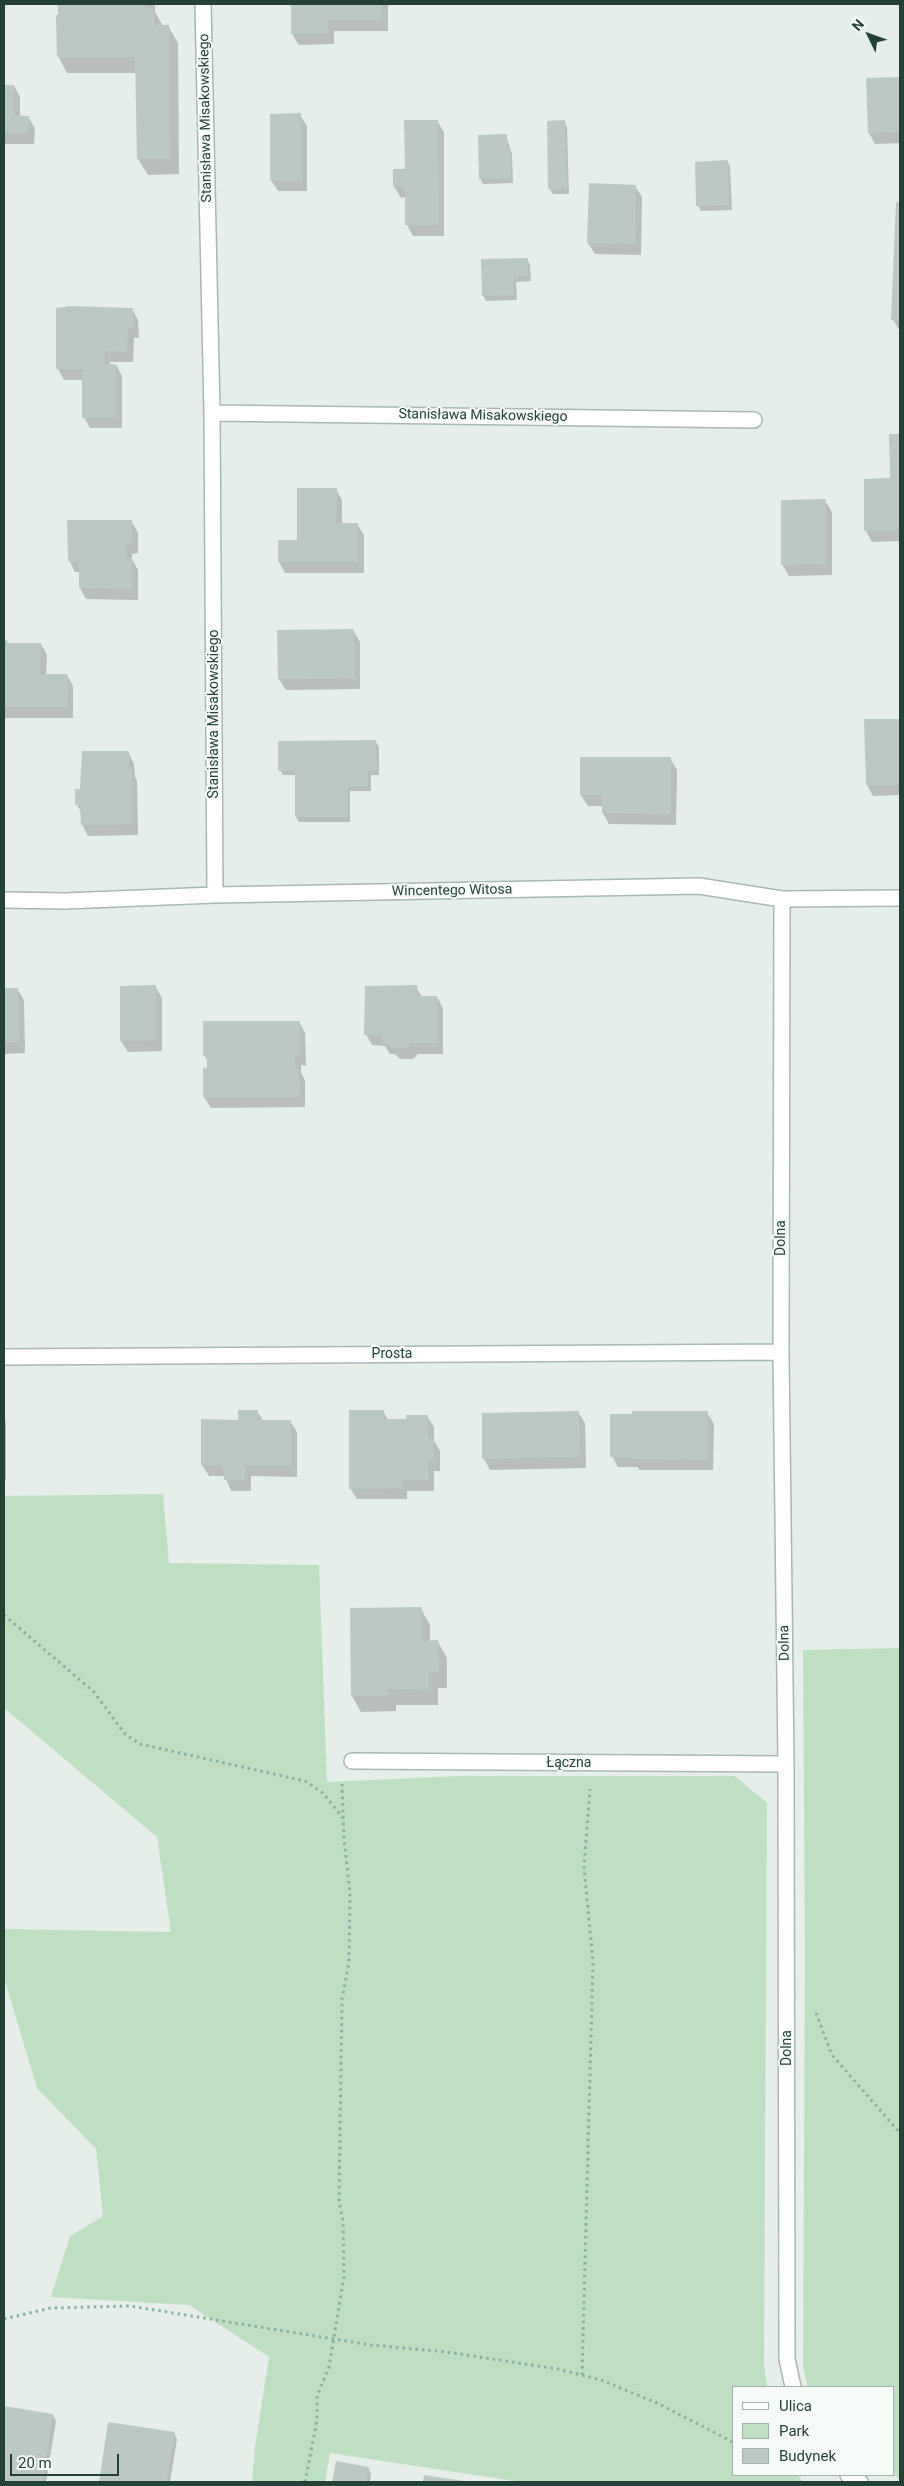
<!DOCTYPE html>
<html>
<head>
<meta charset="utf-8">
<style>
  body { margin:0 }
  #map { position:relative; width:904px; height:2486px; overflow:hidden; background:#e6eee9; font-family:Roboto,sans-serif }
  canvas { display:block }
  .frame { position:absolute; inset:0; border:5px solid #244135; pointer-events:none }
  .legend { position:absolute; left:732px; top:2386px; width:162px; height:90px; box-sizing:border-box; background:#f6fbf8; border:1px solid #a2b1aa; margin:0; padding:6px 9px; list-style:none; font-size:15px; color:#244135 }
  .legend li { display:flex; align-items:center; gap:10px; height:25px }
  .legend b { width:25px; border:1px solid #a2b1aa }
  .north { position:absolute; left:844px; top:10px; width:50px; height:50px; -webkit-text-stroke:4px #f6fbf8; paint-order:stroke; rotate:312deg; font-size:14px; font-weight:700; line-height:20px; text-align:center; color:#244135 }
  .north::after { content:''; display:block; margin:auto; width:18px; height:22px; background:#244135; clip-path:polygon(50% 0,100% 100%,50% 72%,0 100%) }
  .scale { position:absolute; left:10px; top:2454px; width:109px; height:22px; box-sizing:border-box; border:2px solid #244135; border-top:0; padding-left:6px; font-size:15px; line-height:18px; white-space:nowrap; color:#244135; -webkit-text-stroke:4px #f6fbf8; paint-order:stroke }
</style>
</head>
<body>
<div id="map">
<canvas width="904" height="2486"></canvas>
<div class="frame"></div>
<ul class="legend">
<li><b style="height:6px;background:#fff"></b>Ulica</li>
<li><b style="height:14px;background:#bfdfc3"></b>Park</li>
<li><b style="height:14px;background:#bbc9c2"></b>Budynek</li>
</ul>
<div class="north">N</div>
<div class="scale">20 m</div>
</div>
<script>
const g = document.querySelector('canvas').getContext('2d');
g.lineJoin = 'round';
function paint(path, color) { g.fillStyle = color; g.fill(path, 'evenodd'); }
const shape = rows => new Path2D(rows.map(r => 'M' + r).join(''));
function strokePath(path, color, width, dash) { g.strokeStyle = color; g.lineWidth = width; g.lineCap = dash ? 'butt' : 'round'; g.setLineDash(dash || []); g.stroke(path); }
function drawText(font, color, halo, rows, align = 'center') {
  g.font = font + ' Roboto,sans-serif'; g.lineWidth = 4; g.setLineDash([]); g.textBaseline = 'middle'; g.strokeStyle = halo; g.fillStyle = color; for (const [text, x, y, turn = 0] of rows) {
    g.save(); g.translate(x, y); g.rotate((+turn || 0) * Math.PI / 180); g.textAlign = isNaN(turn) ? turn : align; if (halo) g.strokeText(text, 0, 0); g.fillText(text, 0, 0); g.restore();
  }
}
paint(shape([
  [163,1494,169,1563,319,1565,327,1782,459,1776,735,1776,767,1803,764,2363,767,2387,733,2387,733,2475,798,2475,803,2482,521,2482,330,2453,325,2482,252,2482,255,2447,269,2357,189,2305,51,2297,70,2236,103,2216,96,2149,37,2088,4,1978,4,1929,171,1932,157,1837,4,1708,4,1496],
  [900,1648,900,2478,890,2475,893,2475,893,2387,808,2387,803,2367,805,1956,803,1650]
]), '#bfdfc3');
paint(shape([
  [59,4,155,4,155,12,163,26,168,26,178,43,179,174,148,175,138,159,137,73,67,73,58,56],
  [292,4,388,4,388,31,334,31,334,44,299,45,292,34],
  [900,78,900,143,875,144,869,133,868,79],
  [4,86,14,86,20,97,20,116,28,117,35,128,34,144,4,144],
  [300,115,307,126,307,191,278,191,271,180],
  [437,121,444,132,444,236,413,236,407,225,406,197,401,198,394,186],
  [564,122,567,127,569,194,553,194,550,189],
  [506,136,512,154,513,183,483,184,480,178],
  [727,161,730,166,732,210,701,211,698,205],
  [635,186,642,197,641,255,595,254,588,243],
  [897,204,900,204,900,331,893,320],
  [527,259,530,265,531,281,516,282,517,300,486,301,483,295],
  [132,309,138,320,139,338,134,338,133,362,110,362,110,365,116,365,122,376,122,428,90,428,84,417,84,380,64,380,58,369],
  [890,435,900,435,900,541,872,542,866,531,891,480],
  [336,489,342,500,342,524,357,524,364,535,364,573,285,573,279,562,279,541,298,542],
  [825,501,832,512,832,575,789,576,782,564],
  [132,522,138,533,138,553,132,554,132,559,138,570,138,600,86,599,80,588,80,572,75,572,69,560],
  [353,630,360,642,360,689,286,690,279,679,279,631],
  [4,640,8,645,41,644,47,655,46,675,67,675,73,686,73,718,4,718],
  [866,720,900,720,900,795,873,796,867,785],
  [376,742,379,747,379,775,371,775,371,791,350,791,350,822,299,822,296,817,296,775,283,775,280,770],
  [128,752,134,764,135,777,137,781,138,835,88,836,82,824,82,813,77,805,81,790],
  [670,758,677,770,676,825,609,824,603,813,603,806,588,806,581,795],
  [155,986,162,998,162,1051,128,1052,121,1041],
  [416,987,422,997,437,997,443,1008,443,1054,418,1054,413,1059,400,1059,395,1054,390,1054,385,1046,372,1045,366,1034],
  [17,989,24,1000,25,1053,4,1054,4,990],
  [299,1022,305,1033,306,1066,301,1065,301,1073,305,1080,305,1107,211,1108,204,1097,204,1069,209,1069,209,1063,204,1055],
  [257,1411,263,1421,290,1421,297,1432,297,1477,251,1476,251,1491,231,1491,225,1476,209,1476,202,1465,202,1421,240,1421],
  [383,1411,388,1420,408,1421,427,1416,434,1427,434,1441,440,1451,440,1471,434,1471,434,1491,407,1491,407,1499,357,1499,350,1488],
  [578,1412,585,1423,586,1468,490,1470,484,1459,483,1415],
  [707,1413,714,1424,713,1470,639,1470,638,1467,618,1467,612,1456],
  [4,1419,6,1422,6,1480,4,1480],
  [421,1609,430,1625,430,1642,438,1642,447,1658,447,1688,438,1688,438,1705,396,1705,396,1711,361,1712,352,1696],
  [4,2408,53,2415,56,2421,46,2482,4,2482],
  [110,2423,174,2434,177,2439,170,2482,100,2482],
  [337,2463,368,2468,371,2473,370,2482,334,2482]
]), '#0003');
paint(shape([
  [58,4,146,4,146,8,154,8,154,25,169,25,170,159,137,159,135,57,57,57,56,15,58,15],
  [291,4,382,4,382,20,328,20,328,34,291,34],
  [900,77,900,132,868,133,866,78],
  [4,85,14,85,14,115,29,116,28,133,4,133],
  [301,113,302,181,270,181,270,114],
  [404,120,438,120,439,225,405,225,405,187,393,187,393,169,405,169],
  [565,120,567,189,548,189,547,121],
  [507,134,507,148,510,147,511,178,479,179,478,135],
  [728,160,729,205,696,206,695,162],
  [589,183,636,185,635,244,587,243],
  [896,202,900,203,900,320,891,320],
  [528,258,528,276,514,277,514,295,482,296,481,259],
  [70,306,133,308,133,327,128,328,127,352,105,351,104,364,116,364,116,418,82,418,82,369,56,369,56,308],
  [889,434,900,434,900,530,864,531,864,479,890,478],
  [297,488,337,488,336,523,358,523,358,562,278,562,278,540,297,540],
  [826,499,826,564,781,565,781,500],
  [67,520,132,520,132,542,126,543,126,558,132,558,132,589,79,588,79,561,68,561],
  [354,629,355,678,278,679,277,630],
  [4,638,9,643,41,643,40,674,67,674,68,707,4,707],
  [864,719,900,719,900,785,866,785],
  [376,740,377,770,368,770,368,786,348,786,348,817,295,817,295,770,278,771,278,741],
  [82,751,129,751,129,769,132,769,132,824,81,825,80,805,75,805,75,789,80,789],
  [580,757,671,757,671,814,602,813,602,795,580,795],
  [156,985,156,1040,120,1041,120,986],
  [417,985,417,996,437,996,438,1043,411,1043,406,1048,393,1048,387,1044,382,1043,382,1035,364,1035,365,986],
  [4,988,18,988,19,1042,4,1043],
  [203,1021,300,1021,300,1055,295,1055,295,1068,299,1068,300,1097,203,1097,203,1068,207,1068,207,1056,203,1055],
  [238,1410,258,1410,258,1420,291,1420,291,1466,245,1466,245,1480,224,1480,223,1465,201,1465,201,1419,238,1420],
  [349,1410,384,1410,384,1419,406,1419,406,1415,428,1415,428,1438,434,1438,434,1460,428,1460,429,1480,402,1480,402,1488,349,1489],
  [579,1411,580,1457,482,1459,482,1413],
  [632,1411,708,1411,708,1460,632,1459,631,1457,610,1457,610,1414,632,1414],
  [422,1607,422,1641,438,1640,439,1672,429,1672,429,1690,388,1689,388,1696,351,1696,350,1608],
  [4,2406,53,2414,42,2482,4,2482],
  [108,2422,175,2432,167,2482,99,2482],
  [336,2461,369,2467,366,2482,332,2482],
  [424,2475,464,2481,463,2482,423,2482]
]), '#bbc9c2');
const minor = shape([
  [203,4,212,413,215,895],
  [212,413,754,420],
  [782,899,781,1352,786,1764,787,2359,793,2387],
  [4,900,65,901,215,895,699,886,782,899,900,898],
  [4,1357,781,1352],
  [352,1761,786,1764],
  [848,2475,860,2482]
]);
strokePath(minor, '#a8b7af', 18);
strokePath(shape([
  [4,1615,94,1692,125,1734,140,1744,305,1781,323,1793,343,1818],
  [816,2013,832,2055,900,2133],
  [4,2319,51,2308,130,2306,371,2345,447,2352,558,2369,601,2380,657,2403,733,2442],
  [582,2375,593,1962,584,1867,590,1789],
  [305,2482,317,2420,317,2396,329,2367,344,2277,343,2222,339,2201,342,1999,349,1962,350,1892,344,1839,342,1784]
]), '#87b19e', 3, [2.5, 4]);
strokePath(minor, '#fff', 15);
drawText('14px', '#244135', '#f6fbf8', [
  ["Stanisława Misakowskiego",206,118,-91],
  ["Stanisława Misakowskiego",483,416,1],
  ["Stanisława Misakowskiego",214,714,-90],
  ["Wincentego Witosa",452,891,-1],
  ["Dolna",781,1238,-90],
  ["Prosta",392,1354],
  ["Dolna",785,1643,-91],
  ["Łączna",569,1763],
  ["Dolna",787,2048,-90]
]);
</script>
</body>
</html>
